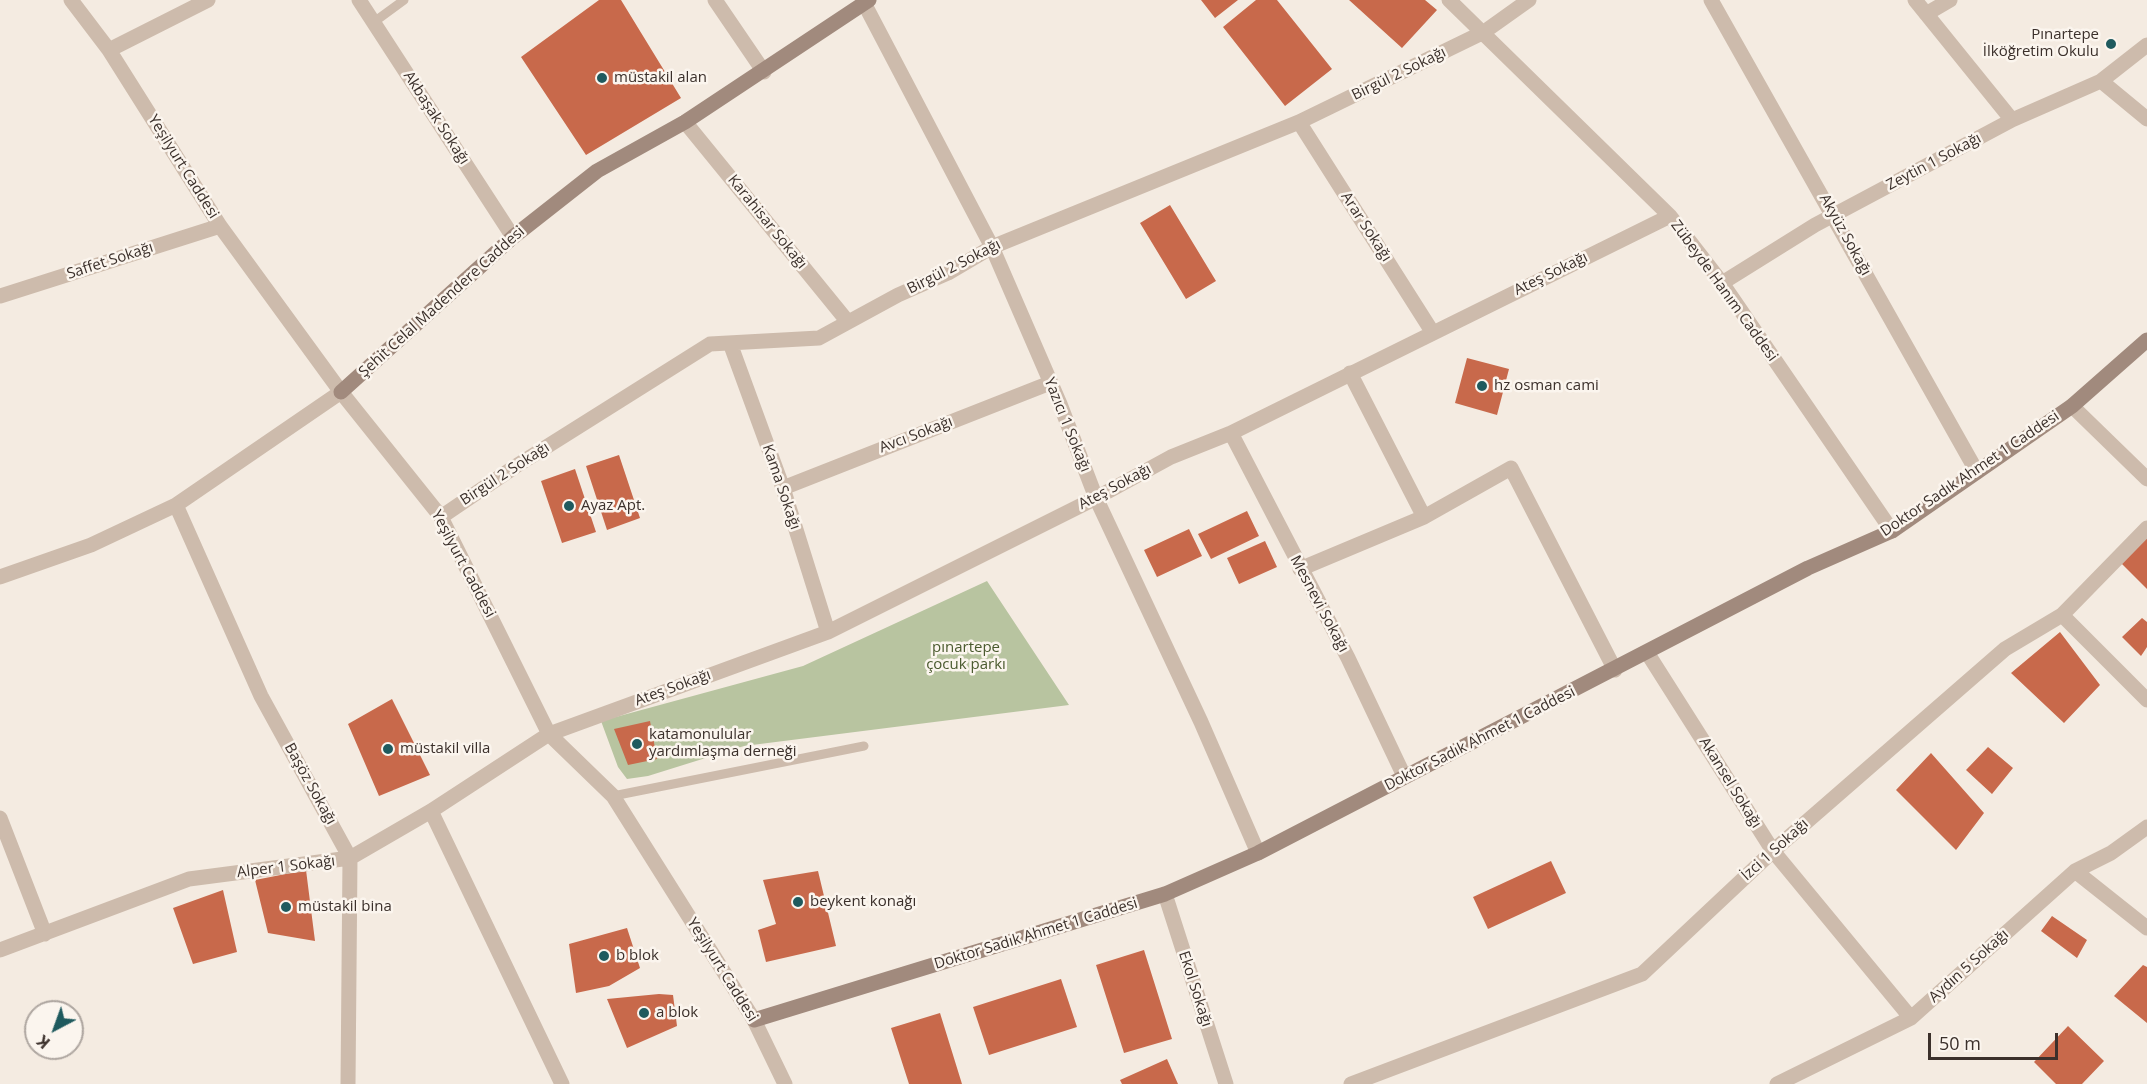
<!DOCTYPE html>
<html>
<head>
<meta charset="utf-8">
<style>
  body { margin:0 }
  #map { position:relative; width:2147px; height:1084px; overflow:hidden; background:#f4ebe1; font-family:"Open Sans",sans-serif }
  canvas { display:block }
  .north { position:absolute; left:24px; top:1000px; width:60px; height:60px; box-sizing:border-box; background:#fbf5ee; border:2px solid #aea6a0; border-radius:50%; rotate:221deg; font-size:16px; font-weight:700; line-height:24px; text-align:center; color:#3b302b }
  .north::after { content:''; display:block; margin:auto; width:21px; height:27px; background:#1f5a5e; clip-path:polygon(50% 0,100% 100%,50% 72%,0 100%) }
  .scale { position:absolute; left:1928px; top:1033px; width:130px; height:27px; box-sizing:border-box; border:3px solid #3b302b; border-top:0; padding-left:8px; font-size:18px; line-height:21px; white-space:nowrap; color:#3b302b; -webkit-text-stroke:4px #fbf5ee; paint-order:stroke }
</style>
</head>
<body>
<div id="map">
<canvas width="2147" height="1084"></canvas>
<div class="north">K</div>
<div class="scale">50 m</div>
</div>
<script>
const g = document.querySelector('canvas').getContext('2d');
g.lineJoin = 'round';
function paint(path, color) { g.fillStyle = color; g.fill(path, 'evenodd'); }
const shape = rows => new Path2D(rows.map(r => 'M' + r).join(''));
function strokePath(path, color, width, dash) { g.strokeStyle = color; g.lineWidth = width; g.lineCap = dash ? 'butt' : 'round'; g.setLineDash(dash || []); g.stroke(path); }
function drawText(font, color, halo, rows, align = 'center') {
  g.font = font + ' "Open Sans",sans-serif'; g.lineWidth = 5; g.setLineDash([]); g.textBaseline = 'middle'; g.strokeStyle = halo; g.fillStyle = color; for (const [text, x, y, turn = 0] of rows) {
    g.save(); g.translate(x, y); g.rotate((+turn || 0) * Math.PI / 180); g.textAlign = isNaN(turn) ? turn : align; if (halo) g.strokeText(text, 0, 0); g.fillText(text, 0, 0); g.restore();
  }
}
paint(shape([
  [987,581,1069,705,744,746,648,776,627,779,618,767,601,721,803,666]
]), '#b8c4a0');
paint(shape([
  [599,0,621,0,681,98,586,155,521,57],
  [1201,0,1238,0,1215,18],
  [1256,0,1277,0,1332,69,1285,106,1223,27],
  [1349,0,1425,0,1437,10,1402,48],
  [1170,205,1216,281,1186,299,1140,223],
  [1467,358,1509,369,1497,415,1455,403],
  [619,455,640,518,607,530,586,466],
  [575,469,596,532,562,543,541,481],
  [1247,511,1259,536,1211,559,1198,534],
  [2147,527,2147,589,2117,559],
  [1189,529,1202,556,1157,577,1144,550],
  [1265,541,1277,567,1239,584,1227,558],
  [2142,618,2147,622,2147,647,2141,656,2122,637],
  [2060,632,2100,685,2064,723,2011,673],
  [392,699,430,775,379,796,348,724],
  [650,721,657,759,628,765,614,729],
  [1988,747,2013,768,1992,794,1966,770],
  [1931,753,1984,813,1956,850,1896,790],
  [1551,861,1566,893,1488,929,1473,897],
  [306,870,315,941,268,933,255,880],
  [818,871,836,946,766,962,758,930,776,924,763,880],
  [223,890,237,952,193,964,173,908],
  [2052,916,2087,940,2077,958,2041,931],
  [627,928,640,968,609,986,576,993,569,944],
  [1144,950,1172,1039,1124,1053,1096,965],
  [2143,965,2147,967,2147,1023,2114,996],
  [1061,979,1077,1027,989,1055,973,1007],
  [659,994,673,995,677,1026,627,1048,607,999],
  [940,1013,962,1084,909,1084,891,1028],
  [2068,1026,2104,1061,2082,1084,2056,1084,2034,1062],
  [1167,1059,1178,1084,1122,1084,1120,1080]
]), '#c8694b');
strokePath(shape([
  [374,22,404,0],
  [613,796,864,746]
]), '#cdbbac', 9);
strokePath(shape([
  [71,0,109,50,220,226,341,392,441,517,549,734,613,796,754,1020,785,1084],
  [359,0,513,237],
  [715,0,764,72],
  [1449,0,1670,216,1722,283,1892,531],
  [1711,0,1977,472],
  [1915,0,2012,120],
  [864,3,992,247,1060,404,1096,498,1201,722,1258,853],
  [1926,14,1950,0],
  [109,50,208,0],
  [2101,81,2147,119],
  [685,122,848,322],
  [1299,122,1433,333],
  [1722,283,1815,225,2012,120,2101,81,2147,45],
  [0,296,220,226],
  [730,343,783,488,828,632],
  [1350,373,1424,517],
  [2072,406,2147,479],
  [1231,433,1348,658,1404,776],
  [783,488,1050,383],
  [176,505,261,696,350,858,348,1084],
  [441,517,516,466,710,344,819,338,898,295,948,273,992,247,1299,122,1484,32,1529,0],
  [1300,569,1424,517,1511,468,1615,670],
  [0,577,91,545,176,505,341,392],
  [2062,615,2147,700],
  [1648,654,1773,851,1911,1018],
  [431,811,562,1084],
  [0,818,45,934],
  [2075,871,2147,928],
  [1165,894,1226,1084],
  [0,950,189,879,350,858,431,811,549,734,828,632,1096,498,1171,457,1231,433,1670,216],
  [1351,1084,1642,974,1773,851,2005,649,2062,615,2147,528],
  [1777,1084,1911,1018,2075,871,2111,853,2147,827]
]), '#cdbbac', 15);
strokePath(shape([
  [341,392,513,237,597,171,685,122,869,0],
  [754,1020,1165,894,1258,853,1808,568,1892,531,2072,406,2147,340]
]), '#a18a7d', 15);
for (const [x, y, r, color] of [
  [2111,44,6,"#1f5a5e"],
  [602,78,6,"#1f5a5e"],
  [1482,386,6,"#1f5a5e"],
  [569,506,6,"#1f5a5e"],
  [637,744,6,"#1f5a5e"],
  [388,749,6,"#1f5a5e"],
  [798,902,6,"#1f5a5e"],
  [286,907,6,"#1f5a5e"],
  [604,956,6,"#1f5a5e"],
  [644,1013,6,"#1f5a5e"]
]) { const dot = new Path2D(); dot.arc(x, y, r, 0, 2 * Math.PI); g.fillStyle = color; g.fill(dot); strokePath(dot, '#fbf5ee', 2); }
drawText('15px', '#3b302b', '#fbf5ee', [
  ["Pınartepe",2099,35,"right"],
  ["İlköğretim Okulu",2099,52,"right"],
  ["müstakil alan",614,78],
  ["hz osman cami",1494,386],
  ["Ayaz Apt.",581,506],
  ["katamonulular",649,735],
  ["yardımlaşma derneği",649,752],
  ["müstakil villa",400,749],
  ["beykent konağı",810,902],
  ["müstakil bina",298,907],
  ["b blok",616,956],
  ["a blok",656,1013]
], 'left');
drawText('15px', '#3b302b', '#fbf5ee', [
  ["Birgül 2 Sokağı",1399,74,-26],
  ["Akbaşak Sokağı",436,118,57],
  ["Zeytin 1 Sokağı",1934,162,-28],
  ["Yeşilyurt Caddesi",183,167,58],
  ["Karahisar Sokağı",767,222,51],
  ["Arar Sokağı",1366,227,57],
  ["Akyüz Sokağı",1845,235,61],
  ["Saffet Sokağı",110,261,-18],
  ["Birgül 2 Sokağı",954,267,-27],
  ["Ateş Sokağı",1551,274,-26],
  ["Zübeyde Hanım Caddesi",1724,291,54],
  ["Şehit Celal Madendere Caddesi",442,302,-42],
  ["Yazıcı 1 Sokağı",1067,425,68],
  ["Avcı Sokağı",916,435,-21],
  ["Birgül 2 Sokağı",505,474,-33],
  ["Doktor Sadık Ahmet 1 Caddesi",1970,474,-34],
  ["Kama Sokağı",781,487,71],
  ["Ateş Sokağı",1115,487,-28],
  ["Yeşilyurt Caddesi",463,564,62],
  ["Mesnevi Sokağı",1319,604,62],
  ["Ateş Sokağı",673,688,-20],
  ["Doktor Sadık Ahmet 1 Caddesi",1480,739,-27],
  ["Akansel Sokağı",1730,783,58],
  ["Başöz Sokağı",310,784,61],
  ["İzci 1 Sokağı",1775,850,-42],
  ["Alper 1 Sokağı",286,867,-7],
  ["Doktor Sadık Ahmet 1 Caddesi",1036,934,-17],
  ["Aydın 5 Sokağı",1969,966,-42],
  ["Yeşilyurt Caddesi",722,970,58],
  ["Ekol Sokağı",1195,989,72]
]);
drawText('15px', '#4a5a2e', '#fbf5ee', [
  ["pınartepe",966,648],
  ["çocuk parkı",966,665]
]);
</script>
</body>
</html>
